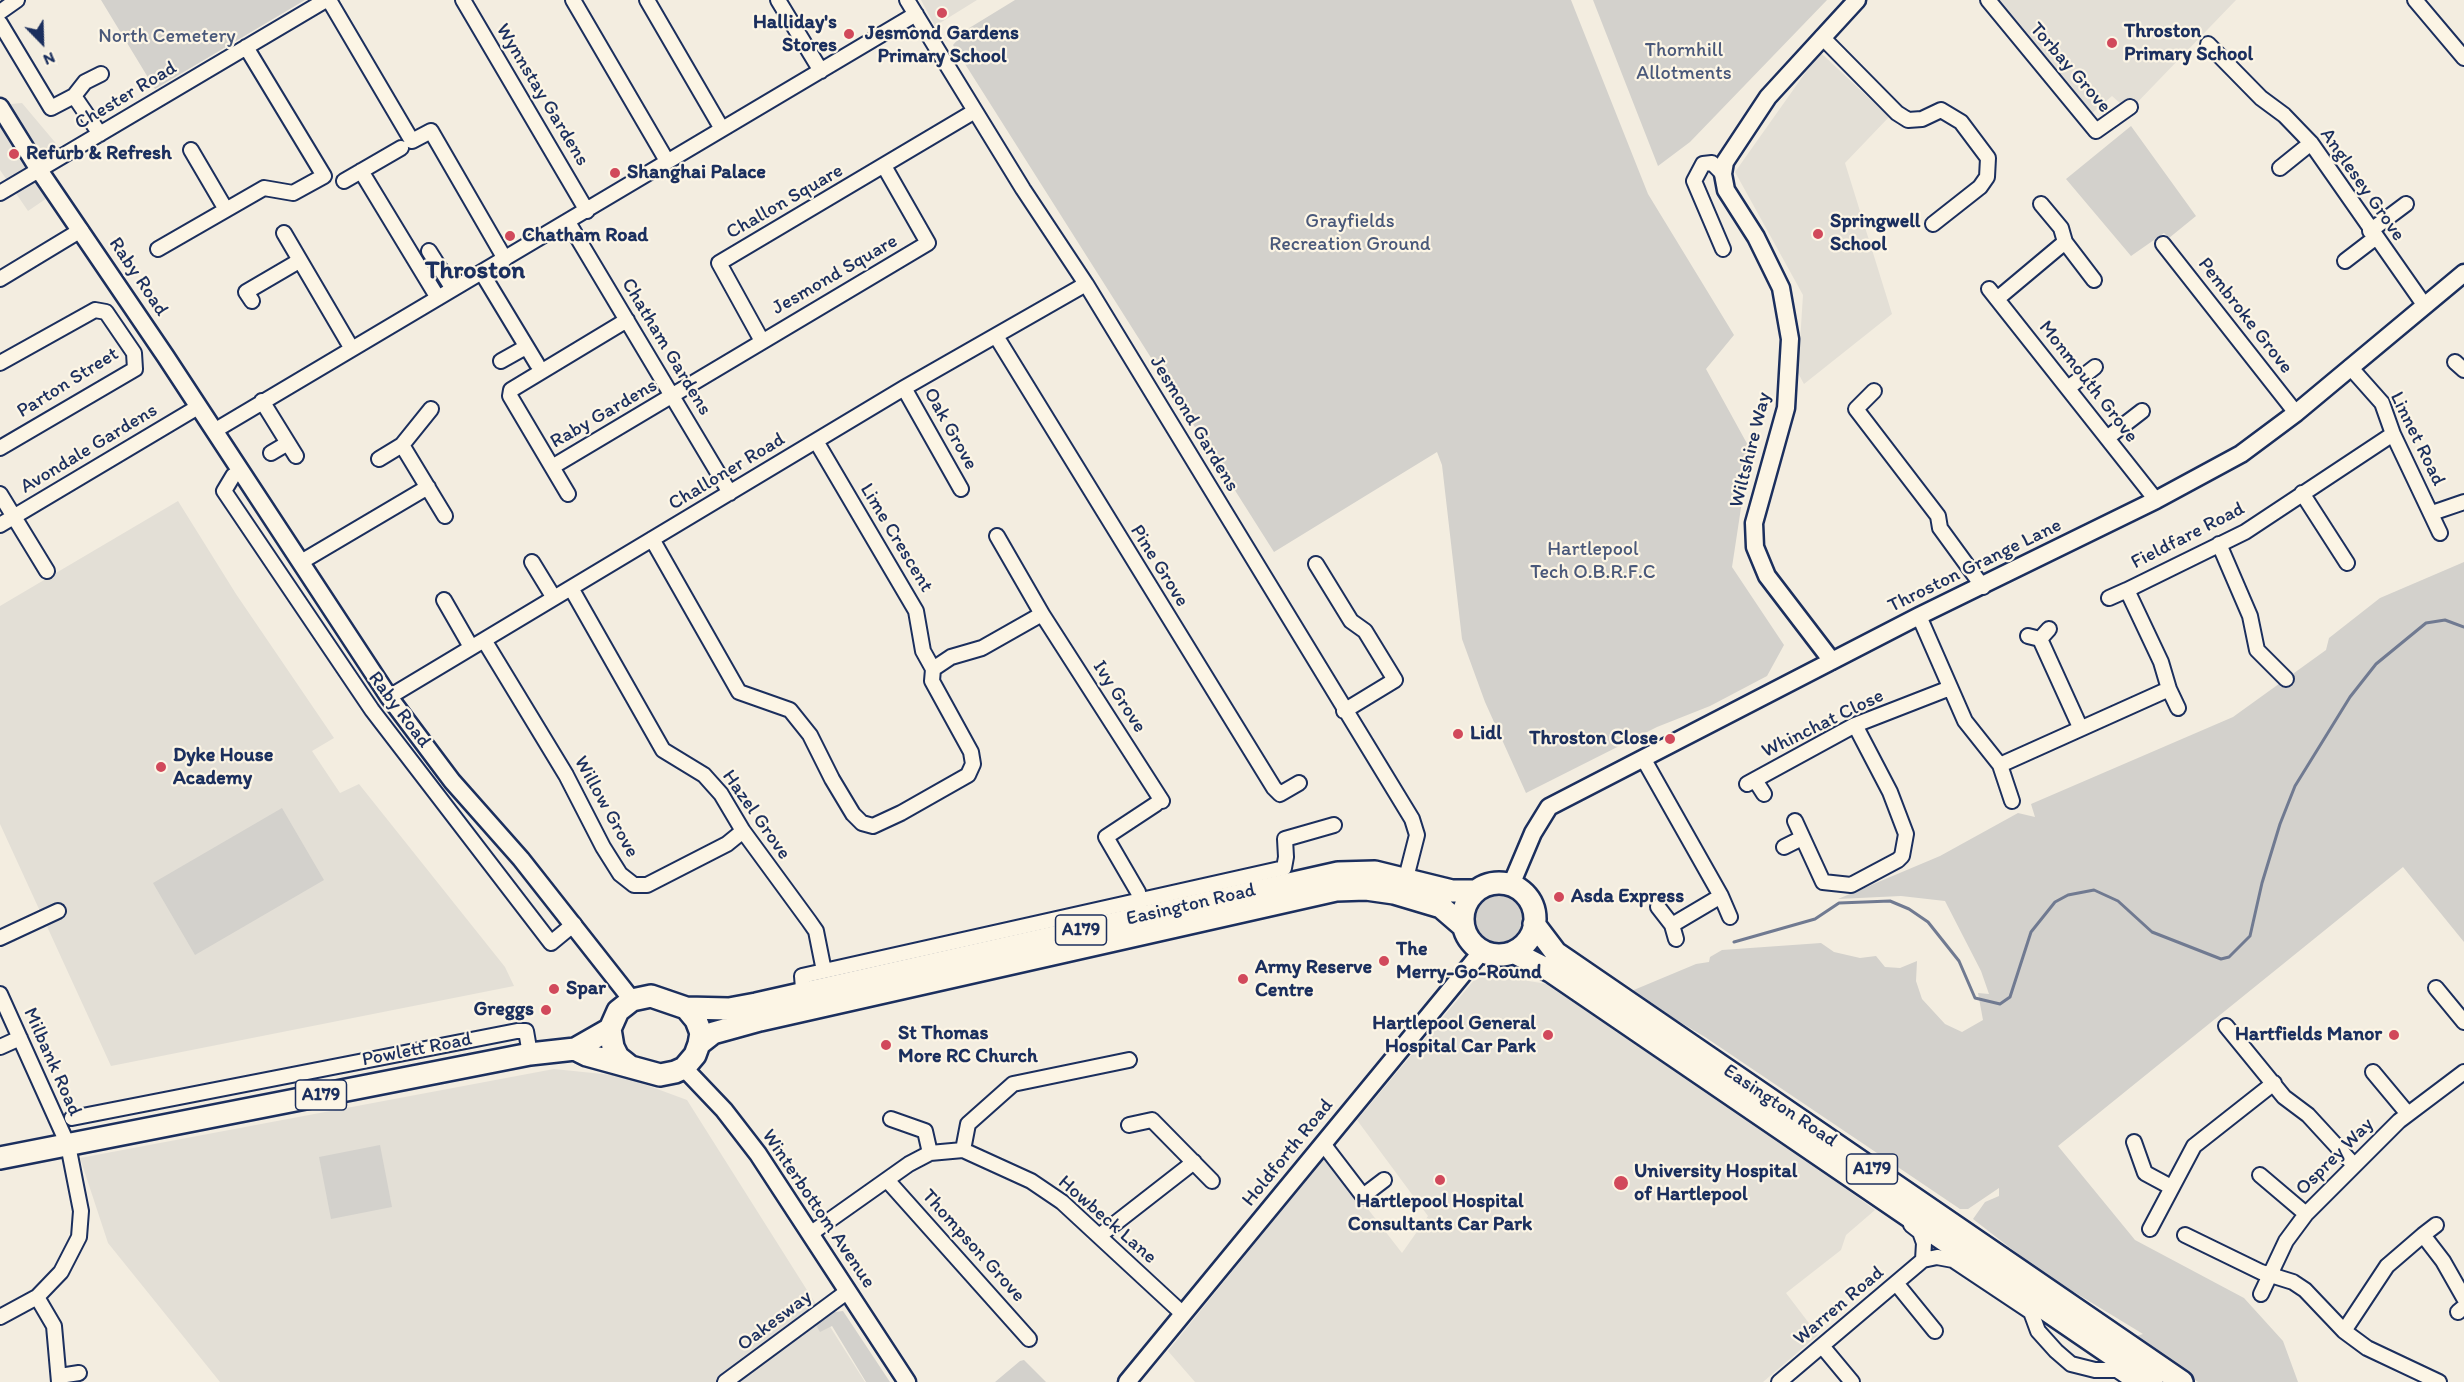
<!DOCTYPE html>
<html>
<head>
<meta charset="utf-8">
<style>
  body { margin:0 }
  #map { position:relative; width:2464px; height:1382px; overflow:hidden; background:#f3ede0; font-family:Itim,sans-serif }
  canvas { display:block }
  .north { position:absolute; left:12px; top:12px; width:60px; height:60px; -webkit-text-stroke:4px #fcf5e5; paint-order:stroke; rotate:157deg; font-size:16px; font-weight:700; line-height:24px; text-align:center; color:#1b2f5e }
  .north::after { content:''; display:block; margin:auto; width:21px; height:27px; background:#1b2f5e; clip-path:polygon(50% 0,100% 100%,50% 72%,0 100%) }
</style>
</head>
<body>
<div id="map">
<canvas width="2464" height="1382"></canvas>
<div class="north">N</div>
</div>
<script>
const g = document.querySelector('canvas').getContext('2d');
g.lineJoin = 'round';
function paint(path, color) { g.fillStyle = color; g.fill(path, 'evenodd'); }
const shape = rows => new Path2D(rows.map(r => 'M' + r).join(''));
function strokePath(path, color, width, dash) { g.strokeStyle = color; g.lineWidth = width; g.lineCap = dash ? 'butt' : 'round'; g.setLineDash(dash || []); g.stroke(path); }
function drawText(font, color, halo, rows, align = 'center') {
  g.font = font + ' Itim,sans-serif'; g.lineWidth = 4.5; g.setLineDash([]); g.textBaseline = 'middle'; g.strokeStyle = halo; g.fillStyle = color; for (const [text, x, y, turn = 0] of rows) {
    g.save(); g.translate(x, y); g.rotate((+turn || 0) * Math.PI / 180); g.textAlign = isNaN(turn) ? turn : align; if (halo) g.strokeText(text, 0, 0); g.fillText(text, 0, 0); g.restore();
  }
}
paint(shape([
  [921,0,977,0,935,26],
  [1994,0,2236,0,2129,111,2112,96,2091,114],
  [1820,52,1889,117,1845,163,1892,314,1804,384,1798,373,1803,295,1735,172],
  [22,103,59,147,46,157,44,162,50,196,28,211,0,170,0,105],
  [178,501,236,594,334,738,312,751,340,793,359,784,505,967,514,986,111,1066,0,824,0,606],
  [1480,973,1547,984,1749,1118,1875,1210,1846,1235,1841,1250,1786,1293,1818,1335,1763,1382,1195,1382,1168,1351,1326,1155,1402,1253,1428,1216,1357,1120],
  [554,1069,622,1076,687,1100,865,1382,220,1382,108,1243,80,1158]
]), '#e3dfd6');
paint(shape([
  [101,0,305,0,155,89],
  [1015,0,1571,0,1648,194,1734,335,1706,369,1750,449,1732,567,1784,645,1767,676,1710,706,1657,727,1526,793,1485,702,1462,639,1442,465,1437,452,1274,552,953,45,966,30],
  [1593,0,1827,0,1690,142,1658,166],
  [2131,126,2196,216,2169,238,2164,233,2131,256,2066,179],
  [2464,562,2464,942,2403,867,2058,1146,2135,1240,2244,1298,2283,1341,2298,1382,2198,1382,2133,1337,2143,1334,2074,1292,2072,1296,1973,1219,1985,1202,1999,1196,1999,1188,1968,1209,1960,1209,1705,1037,1629,992,1696,964,1709,962,1710,957,1722,950,1821,943,1834,952,1860,958,1876,956,1885,967,1900,968,1917,961,1916,981,1922,999,1945,1024,1962,1032,1983,1020,1978,993,1989,994,1981,971,1945,901,1901,896,1838,899,1940,856,2018,813,2035,817,2031,804,2233,717,2326,650,2329,638,2380,598],
  [282,808,324,880,195,955,153,883],
  '1472 921a26 26 0 1 1 52 0a26 26 0 1 1-52 0Z',
  [380,1145,392,1207,331,1219,319,1157],
  [843,1311,890,1382,866,1382,832,1326,820,1332,816,1325,834,1312],
  [1024,1360,1046,1382,995,1382,1020,1361]
]), '#d3d1cc');
strokePath(shape([
  [1734,942,1815,919,1839,903,1890,901,1909,909,1928,922,1959,961,1975,998,2000,1004,2010,997,2031,932,2055,902,2068,895,2094,890,2118,901,2152,932,2221,959,2229,957,2250,936,2262,883,2280,824,2295,786,2350,697,2376,664,2426,623,2445,620,2464,627]
]), '#707a91', 3);
const minor = shape([
  [329,0,412,141,431,131,505,259],
  [463,0,587,211],
  [573,0,667,161],
  [647,0,722,129],
  [778,0,821,71],
  [907,0,1023,189,1086,284,1412,819,1417,835,1406,878],
  [1988,0,2096,131,2130,107],
  [2415,0,2464,58],
  [0,12,17,0],
  [0,23,51,108,74,96,100,134],
  [1822,37,1897,113,1908,120,1922,119,1941,110,1961,122,1988,158,1987,177,1980,187,1933,224],
  [2208,44,2261,98,2284,115,2311,143,2425,306],
  [74,96,85,82,101,74],
  [191,150,225,208],
  [2280,168,2311,143],
  [361,171,438,298],
  [344,181,401,148],
  [0,193,326,0],
  [2041,204,2061,228,2065,242,2094,280],
  [568,222,730,493],
  [2370,231,2406,204],
  [284,233,352,349],
  [2163,244,2296,413],
  [158,249,264,188,293,193,324,176,246,47],
  [1723,249,1694,181,1703,164,1712,163,1723,174],
  [429,251,453,289],
  [2345,261,2375,238],
  [482,273,537,364],
  [0,279,81,230],
  [1989,289,2156,500],
  [1997,299,2065,242],
  [252,301,246,292,299,261],
  [996,336,1274,788,1280,794,1299,783],
  [762,341,719,263,975,111],
  [501,361,526,347],
  [2455,362,2464,370],
  [0,363,95,310,106,312,134,353,135,369,0,448],
  [2350,367,2382,403,2393,434,2440,533],
  [904,388,961,489],
  [2068,388,2095,367],
  [1874,391,1856,409,1938,516,1940,528,1983,587],
  [262,401,296,456],
  [214,431,916,14],
  [2107,438,2142,411],
  [402,445,445,516],
  [271,453,288,443],
  [379,459,402,445,431,409],
  [552,467,510,396,511,390,627,320],
  [241,471,233,476,224,491,372,710,551,943,574,924],
  [2302,493,2347,563],
  [0,494,47,571],
  [568,494,552,467,928,243,884,166],
  [2432,513,2464,502],
  [0,525,198,407],
  [997,536,1042,614],
  [652,539,739,692,790,710,810,735,832,779,853,814,862,823,873,826,901,813,968,775,973,764,971,752,932,681,933,669,923,651,916,611,816,441],
  [2219,544,2250,616,2257,650,2286,679],
  [301,562,428,487],
  [532,562,554,598],
  [1316,564,1351,621,1365,631,1395,680,1344,711],
  [571,588,663,750,704,775,721,794,743,831,809,921,816,931,824,971],
  [2109,598,2127,590],
  [444,600,471,647],
  [1919,616,1965,721,2000,765,2012,801],
  [2028,636,2040,639,2049,629],
  [2040,639,2080,727],
  [484,640,566,775,603,847,620,874,634,885,647,885,727,844,743,831],
  [933,669,951,657,982,648,1042,614,1162,801],
  [2169,689,2178,708],
  [389,697,904,388,1086,284],
  [1643,758,1721,896,1672,925],
  [2000,765,2169,689,2161,662,2127,590,2245,532,2393,434],
  [1755,780,1764,794],
  [1747,784,1855,725,1950,688],
  [1795,821,1823,882,1851,885,1898,860,1902,856,1906,834,1890,792,1855,725],
  [1784,847,1802,838],
  [1721,896,1730,917],
  [1140,902,1138,892,1106,837,1156,804],
  [1658,907,1672,925,1676,939],
  [0,938,58,911],
  [2436,988,2464,1022],
  [0,994,68,1145,81,1211,79,1237,61,1272,37,1297,0,1317],
  [804,1001,802,976,1284,868,1286,857,1285,839,1334,825],
  [2226,1026,2284,1097,2308,1115,2354,1165],
  [0,1047,20,1038],
  [2373,1072,2408,1114],
  [72,1118,517,1031,526,1031,530,1054],
  [891,1119,925,1131,930,1153],
  [1129,1125,1152,1120,1212,1181],
  [2134,1142,2145,1173,2171,1187],
  [1324,1145,1363,1196,1384,1180],
  [963,1150,968,1124,1013,1084,1129,1060],
  [2260,1175,2306,1214],
  [887,1180,1029,1339],
  [1911,1225,1920,1232,1924,1243,1923,1260],
  [2150,1229,2194,1146,2274,1083],
  [810,1234,909,1164,930,1153,963,1150,1031,1181,1062,1202,1183,1314],
  [2185,1235,2261,1272,2293,1282,2305,1290,2344,1331,2367,1348,2439,1382],
  [2423,1235,2436,1225],
  [1099,1236,1194,1162],
  [1896,1283,1935,1331],
  [2261,1294,2286,1241,2306,1214,2399,1121,2464,1072],
  [37,1297,54,1326,59,1382],
  [2458,1312,2464,1307],
  [2344,1331,2387,1266,2423,1235,2443,1261,2464,1298],
  [1822,1346,1852,1382],
  [60,1376,79,1373],
  [725,1382,848,1291],
  [1779,1382,1923,1260,1937,1257,1953,1260,2031,1312,2038,1331,2056,1351,2071,1364,2095,1370,2117,1370,2130,1379]
]);
const tertiary = shape([
  [0,107,39,170,166,357,389,697,452,781,521,859,632,1000],
  [1832,661,1767,576,1755,547,1754,523,1786,408,1790,339,1781,288,1756,237,1726,190,1723,174,1725,162,1768,97,1857,0],
  [1511,885,1533,833,1549,807,1919,616,2156,500,2241,454,2296,413,2464,273],
  [684,1068,724,1110,758,1154,907,1382],
  [1127,1382,1482,951]
]);
const trunk = shape([
  '1463 919a36 36 0 1 1 72 0a36 36 0 1 1-72 0Z',
  [1534,924,1556,953,2182,1382],
  [1513,952,1552,972,2152,1382],
  [686,1008,729,1009,756,1004,1338,873,1375,872,1452,891,1476,891],
  [699,1044,713,1033,760,1020,1336,890,1366,889,1394,893,1441,907,1463,926],
  [575,1049,587,1055,660,1075,675,1072,684,1068,695,1055,699,1044,701,1033,696,1020,686,1008,651,996,632,1000,618,1011,610,1029,613,1047,618,1057,628,1065],
  [0,1158,530,1054,575,1049,610,1029]
]);
strokePath(minor, '#1b2f5e', 18);
strokePath(tertiary, '#1b2f5e', 21);
strokePath(trunk, '#1b2f5e', 26);
strokePath(minor, '#fcf5e5', 14);
strokePath(tertiary, '#fcf5e5', 16);
strokePath(trunk, '#fcf5e5', 21);
for (const [x, y, r, color] of [
  [942,13,6,"#d1495b"],
  [849,34,6,"#d1495b"],
  [2112,43,6,"#d1495b"],
  [14,154,6,"#d1495b"],
  [615,173,6,"#d1495b"],
  [1818,234,6,"#d1495b"],
  [510,236,6,"#d1495b"],
  [1458,734,6,"#d1495b"],
  [1670,739,6,"#d1495b"],
  [161,767,6,"#d1495b"],
  [1559,897,6,"#d1495b"],
  [1384,961,6,"#d1495b"],
  [1243,979,6,"#d1495b"],
  [554,989,6,"#d1495b"],
  [546,1010,6,"#d1495b"],
  [1548,1035,6,"#d1495b"],
  [2394,1035,6,"#d1495b"],
  [886,1045,6,"#d1495b"],
  [1440,1180,6,"#d1495b"],
  [1621,1183,8,"#d1495b"]
]) { const dot = new Path2D(); dot.arc(x, y, r, 0, 2 * Math.PI); g.fillStyle = color; g.fill(dot); strokePath(dot, '#fcf5e5', 2); }
for (const [x, y, w] of [
  [1081,930,51],
  [321,1095,51],
  [1872,1169,51]
]) { const box = new Path2D(); box.roundRect(x - w / 2, y - 15, w, 30, 4.5); g.fillStyle = '#fcf5e5'; g.fill(box); strokePath(box, '#1b2f5e', 1.5); }
drawText('bold 18px', '#1b2f5e', null, [
  ["A179",1081,930],
  ["A179",321,1095],
  ["A179",1872,1169]
]);
drawText('bold 20px', '#1b2f5e', '#fcf5e5', [
  ["Halliday's",837,23,"right"],
  ["Stores",837,46,"right"],
  ["Throston",2124,32],
  ["Primary School",2124,55],
  ["Jesmond Gardens",942,34,"center"],
  ["Primary School",942,57,"center"],
  ["Refurb & Refresh",26,154],
  ["Shanghai Palace",627,173],
  ["Springwell",1830,222],
  ["School",1830,245],
  ["Chatham Road",522,236],
  ["Lidl",1470,734],
  ["Throston Close",1658,739,"right"],
  ["Dyke House",173,756],
  ["Academy",173,779],
  ["Asda Express",1571,897],
  ["The",1396,950],
  ["Merry-Go-Round",1396,973],
  ["Army Reserve",1255,968],
  ["Centre",1255,991],
  ["Spar",566,989],
  ["Greggs",534,1010,"right"],
  ["Hartlepool General",1536,1024,"right"],
  ["Hospital Car Park",1536,1047,"right"],
  ["St Thomas",898,1034],
  ["More RC Church",898,1057],
  ["Hartfields Manor",2382,1035,"right"],
  ["University Hospital",1634,1172],
  ["of Hartlepool",1634,1195],
  ["Hartlepool Hospital",1440,1202,"center"],
  ["Consultants Car Park",1440,1225,"center"]
], 'left');
drawText('20px', '#49587a', '#fcf5e5', [
  ["North Cemetery",167,37],
  ["Thornhill",1684,51],
  ["Allotments",1684,74],
  ["Grayfields",1350,222],
  ["Recreation Ground",1350,245],
  ["Hartlepool",1593,550],
  ["Tech O.B.R.F.C",1593,573]
]);
drawText('20px', '#1b2f5e', '#fcf5e5', [
  ["Torbay Grove",2070,68,49],
  ["Wynnstay Gardens",542,95,59],
  ["Chester Road",126,96,-31],
  ["Anglesey Grove",2362,185,55],
  ["Challon Square",785,202,-30],
  ["Jesmond Square",835,275,-30],
  ["Raby Road",138,277,56],
  ["Pembroke Grove",2245,316,52],
  ["Chatham Gardens",666,347,59],
  ["Monmouth Grove",2088,382,52],
  ["Parton Street",68,383,-32],
  ["Raby Gardens",604,414,-30],
  ["Jesmond Gardens",1194,424,59],
  ["Oak Grove",950,429,61],
  ["Linnet Road",2417,439,64],
  ["Avondale Gardens",89,449,-31],
  ["Wiltshire Way",1751,450,-76],
  ["Challoner Road",727,472,-31],
  ["Fieldfare Road",2188,536,-27],
  ["Lime Crescent",896,538,59],
  ["Pine Grove",1159,566,58],
  ["Throston Grange Lane",1975,566,-26],
  ["Ivy Grove",1119,697,57],
  ["Raby Road",399,710,53],
  ["Whinchat Close",1823,724,-26],
  ["Willow Grove",606,807,61],
  ["Hazel Grove",756,815,55],
  ["Easington Road",1191,905,-13],
  ["Powlett Road",417,1050,-11],
  ["Milbank Road",52,1062,66],
  ["Easington Road",1780,1106,34],
  ["Holdforth Road",1288,1153,-51],
  ["Osprey Way",2335,1157,-45],
  ["Winterbottom Avenue",818,1209,56],
  ["Howbeck Lane",1107,1220,41],
  ["Thompson Grove",973,1246,48],
  ["Warren Road",1839,1306,-40],
  ["Oakesway",775,1321,-37]
]);
drawText('bold 26px', '#1b2f5e', '#fcf5e5', [
  ["Throston",475,271]
]);
</script>
</body>
</html>
